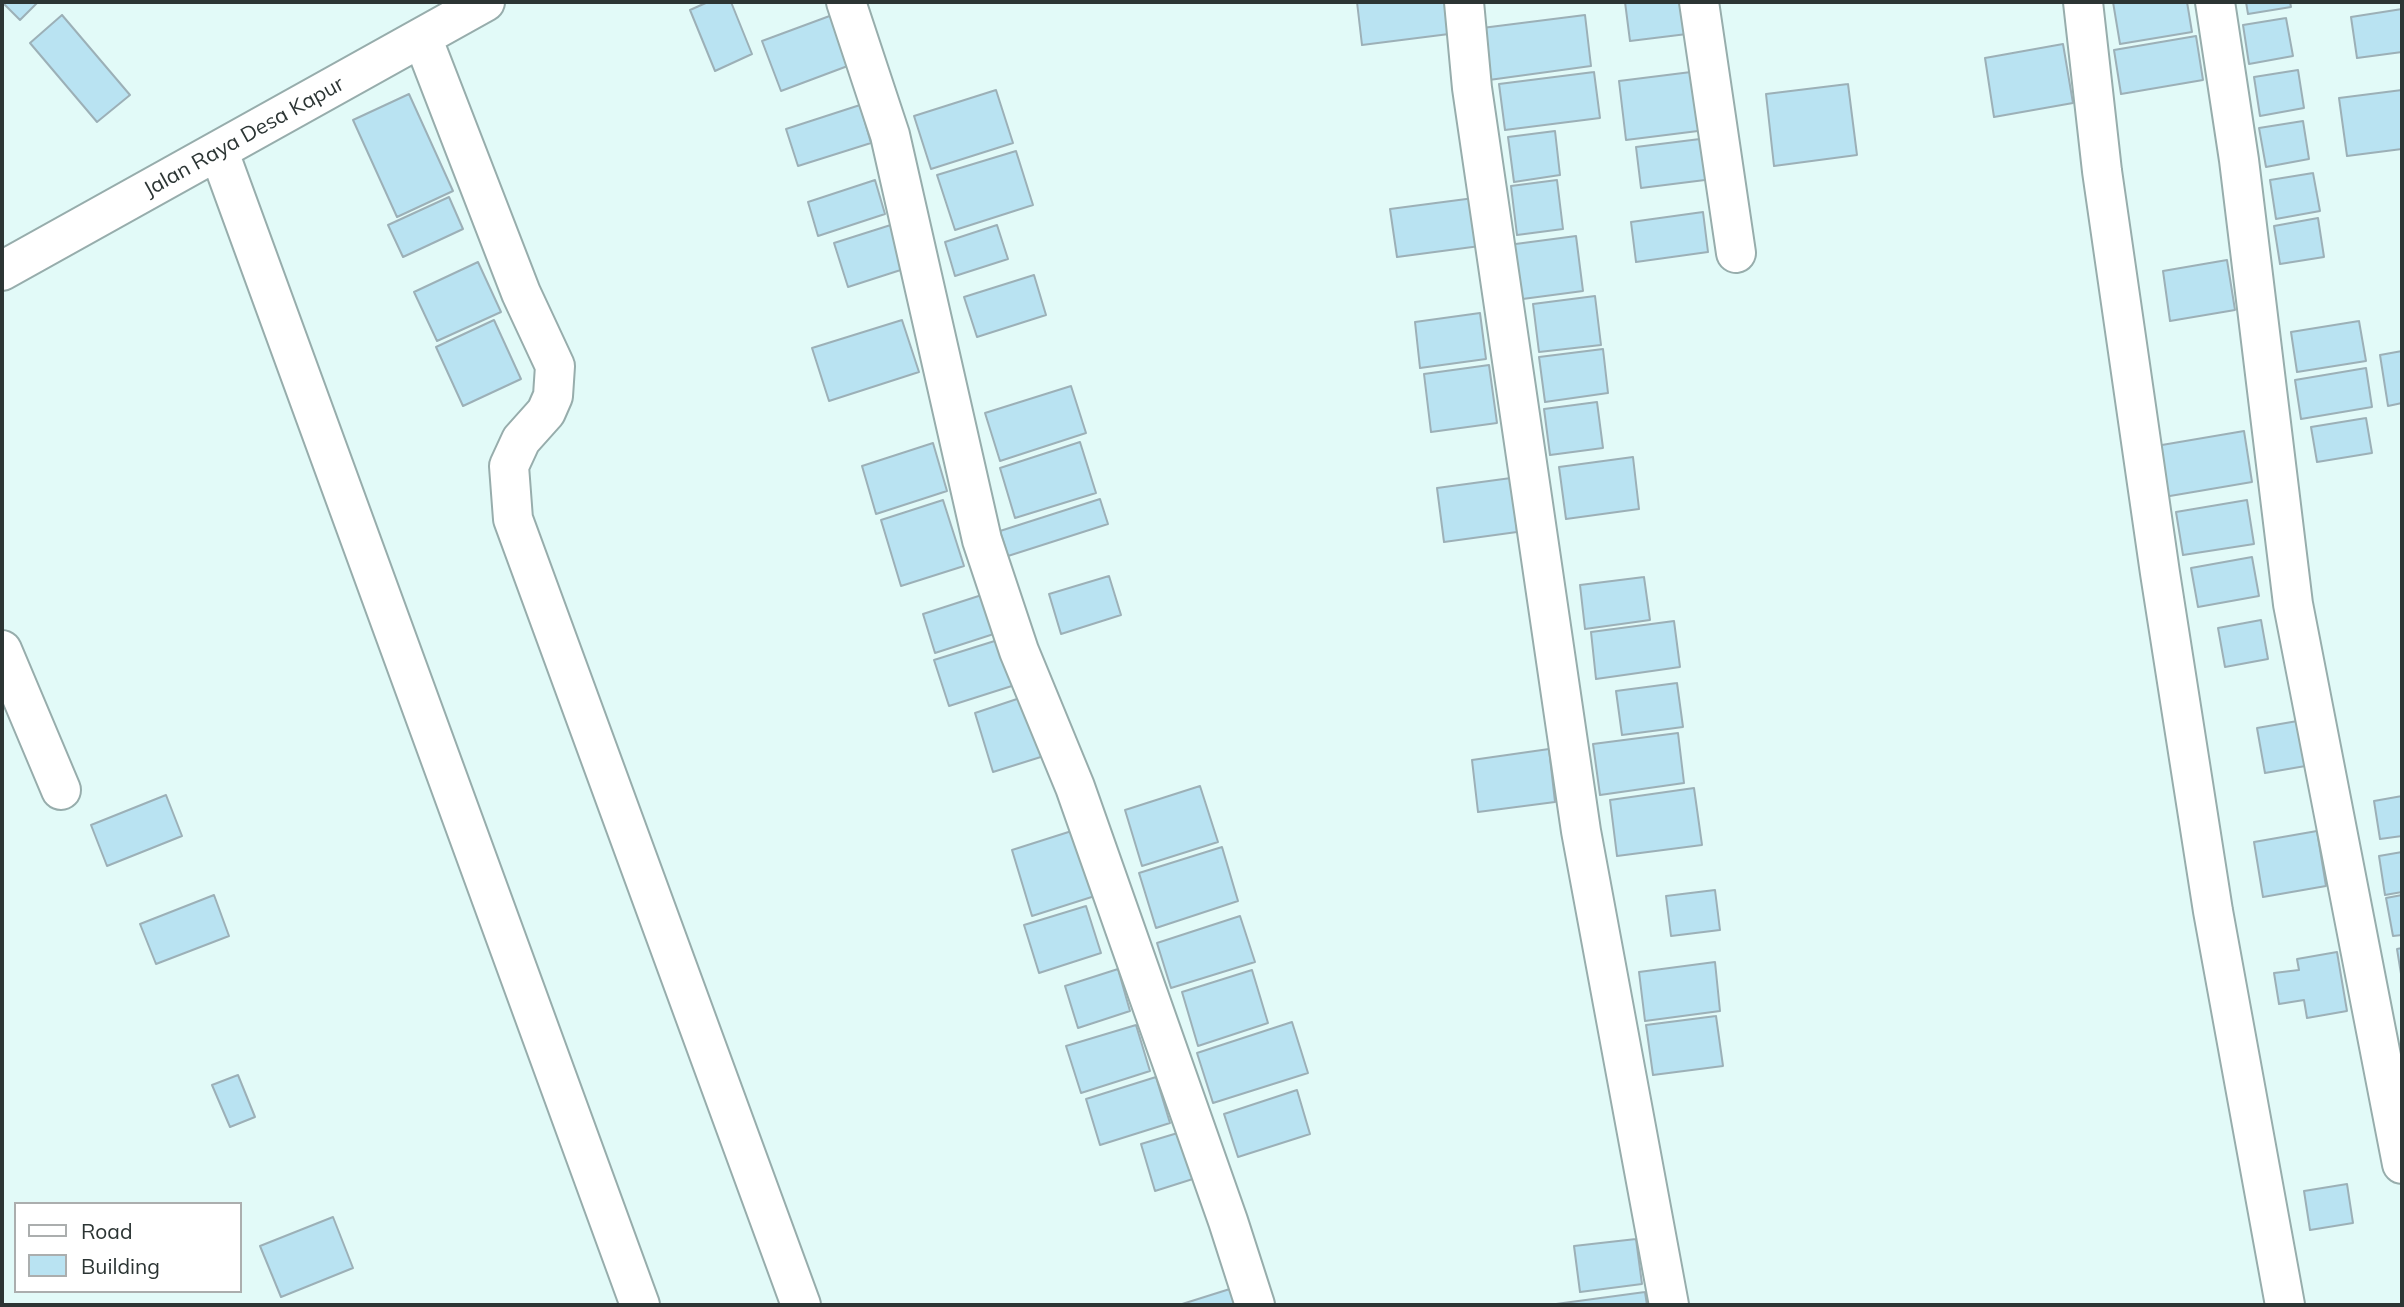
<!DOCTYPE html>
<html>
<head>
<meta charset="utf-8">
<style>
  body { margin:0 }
  #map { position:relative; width:2404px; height:1307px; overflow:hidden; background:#e2faf8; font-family:Mulish,sans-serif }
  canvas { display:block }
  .frame { position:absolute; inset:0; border:4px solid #2c3534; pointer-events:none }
  .legend { position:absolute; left:14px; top:1202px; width:228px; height:91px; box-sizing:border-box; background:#fff; border:2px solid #abaeae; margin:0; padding:9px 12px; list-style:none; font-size:21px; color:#2c3534 }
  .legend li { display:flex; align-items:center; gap:14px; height:35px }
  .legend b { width:35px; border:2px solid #abaeae }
</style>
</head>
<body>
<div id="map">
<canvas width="2404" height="1307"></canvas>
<div class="frame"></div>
<ul class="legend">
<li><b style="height:9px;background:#fff"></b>Road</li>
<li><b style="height:19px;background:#b9e3f2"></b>Building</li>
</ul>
</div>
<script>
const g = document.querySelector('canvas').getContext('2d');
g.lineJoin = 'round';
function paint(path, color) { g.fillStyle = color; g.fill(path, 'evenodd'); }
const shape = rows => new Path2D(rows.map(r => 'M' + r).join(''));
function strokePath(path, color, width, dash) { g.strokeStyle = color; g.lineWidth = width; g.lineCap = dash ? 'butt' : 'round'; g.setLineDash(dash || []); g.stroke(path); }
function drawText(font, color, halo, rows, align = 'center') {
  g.font = font + ' Mulish,sans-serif'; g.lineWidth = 6; g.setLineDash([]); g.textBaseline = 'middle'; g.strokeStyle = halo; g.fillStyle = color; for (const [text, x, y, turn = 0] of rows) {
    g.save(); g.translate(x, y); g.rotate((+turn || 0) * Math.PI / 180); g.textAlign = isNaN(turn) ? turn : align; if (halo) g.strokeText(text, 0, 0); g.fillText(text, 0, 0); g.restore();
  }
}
const building = shape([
  [2,2,38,2,20,20,2,2],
  [708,2,731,2,752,54,715,71,690,10,708,2],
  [1357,2,1445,2,1449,34,1362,45,1357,2],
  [1625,2,1683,2,1687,34,1630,41,1625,2],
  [2113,2,2187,2,2192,32,2120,44,2113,2],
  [2246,2,2290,2,2291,7,2248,14,2246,2],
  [2402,9,2402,52,2357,58,2351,17,2402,9],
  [835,14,853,64,781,91,762,41,835,14],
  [62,15,130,95,97,122,30,43,62,15],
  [1585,15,1591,66,1489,80,1482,28,1585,15],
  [2286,18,2293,56,2249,64,2243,25,2286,18],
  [2196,36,2203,80,2121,94,2114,50,2196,36],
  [2063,44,2073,103,1994,117,1985,58,2063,44],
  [2298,70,2304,108,2260,116,2254,77,2298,70],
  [1699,71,1706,130,1626,140,1619,81,1699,71],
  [1594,72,1600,118,1505,130,1499,84,1594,72],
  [1848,84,1857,155,1774,166,1766,94,1848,84],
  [996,90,1013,143,931,169,914,116,996,90],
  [2402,90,2402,149,2347,156,2339,98,2402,90],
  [409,94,453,191,397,217,353,120,409,94],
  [860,105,871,143,798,166,786,129,860,105],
  [2303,121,2309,159,2266,167,2259,128,2303,121],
  [1555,131,1560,175,1514,182,1508,137,1555,131],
  [1708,138,1713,179,1641,188,1636,147,1708,138],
  [1016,151,1033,205,955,230,937,175,1016,151],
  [2313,173,2320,211,2276,219,2270,180,2313,173],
  [875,180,885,214,818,236,808,202,875,180],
  [1557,180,1563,229,1517,235,1511,186,1557,180],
  [449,197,463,229,403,257,388,225,449,197],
  [1474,198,1480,246,1397,257,1390,209,1474,198],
  [1703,212,1708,252,1636,262,1631,222,1703,212],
  [2318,218,2324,257,2280,264,2274,226,2318,218],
  [897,223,910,267,848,287,834,243,897,223],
  [997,225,1008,259,955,276,945,242,997,225],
  [1576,236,1583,291,1515,300,1508,245,1576,236],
  [2227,260,2235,310,2170,321,2163,271,2227,260],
  [478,262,501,312,437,341,414,292,478,262],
  [1034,275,1046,315,977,337,964,297,1034,275],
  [1595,296,1601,345,1539,352,1533,304,1595,296],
  [1480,313,1486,359,1420,368,1415,322,1480,313],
  [494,320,521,379,463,406,436,347,494,320],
  [902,320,919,372,829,401,812,348,902,320],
  [2359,321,2366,361,2297,372,2291,332,2359,321],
  [1603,349,1608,393,1545,402,1539,357,1603,349],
  [2402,351,2402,403,2388,406,2380,355,2402,351],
  [1489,365,1497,423,1431,432,1424,374,1489,365],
  [2366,368,2372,407,2301,419,2295,380,2366,368],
  [1071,386,1086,433,1000,461,985,413,1071,386],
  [1597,402,1603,448,1550,455,1544,409,1597,402],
  [2366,418,2372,453,2317,462,2311,427,2366,418],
  [2244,431,2252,482,2164,497,2156,446,2244,431],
  [1080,442,1096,493,1015,518,1000,468,1080,442],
  [933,443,947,491,876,514,862,466,933,443],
  [1633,457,1639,509,1566,519,1559,467,1633,457],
  [1511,478,1517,532,1444,542,1437,488,1511,478],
  [1100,499,1108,524,1008,556,1000,531,1100,499],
  [943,500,964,566,901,586,881,520,943,500],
  [2247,500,2254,544,2183,555,2176,512,2247,500],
  [2252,557,2259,596,2198,607,2191,568,2252,557],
  [1109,576,1121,615,1061,634,1049,594,1109,576],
  [1644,577,1650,620,1585,629,1580,585,1644,577],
  [991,592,1003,631,935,653,923,614,991,592],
  [2261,620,2268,659,2225,667,2218,628,2261,620],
  [1674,621,1680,667,1596,679,1591,632,1674,621],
  [1001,639,1015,685,949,706,934,660,1001,639],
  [1677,683,1683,727,1622,735,1616,691,1677,683],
  [1026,696,1044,756,993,772,975,713,1026,696],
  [2309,719,2317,764,2265,773,2257,728,2309,719],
  [1678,733,1684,783,1600,795,1593,744,1678,733],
  [1549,749,1555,802,1478,812,1472,760,1549,749],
  [1200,786,1218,842,1142,866,1125,810,1200,786],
  [1694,788,1702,845,1617,856,1610,800,1694,788],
  [166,795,182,836,107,866,91,825,166,795],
  [2402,796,2402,836,2380,839,2374,801,2402,796],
  [1078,829,1098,895,1032,916,1012,850,1078,829],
  [2317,831,2326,886,2263,897,2254,842,2317,831],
  [1222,847,1238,901,1156,928,1139,873,1222,847],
  [2402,852,2402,892,2385,895,2379,856,2402,852],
  [1715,890,1720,930,1671,936,1666,896,1715,890],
  [214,895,229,936,156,964,140,924,214,895],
  [2402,895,2402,935,2393,936,2386,898,2402,895],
  [1086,906,1101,953,1039,973,1024,925,1086,906],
  [1240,916,1255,962,1171,988,1157,943,1240,916],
  [2402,948,2402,980,2397,949,2402,948],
  [2337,952,2347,1011,2307,1018,2304,1000,2279,1004,2274,973,2299,970,2297,959,2337,952],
  [1715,962,1720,1011,1645,1021,1639,972,1715,962],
  [1118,969,1130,1011,1078,1028,1065,986,1118,969],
  [1252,970,1268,1023,1198,1046,1182,992,1252,970],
  [1716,1016,1723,1066,1653,1075,1646,1025,1716,1016],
  [1292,1022,1308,1073,1213,1103,1197,1053,1292,1022],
  [1136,1025,1150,1071,1081,1093,1066,1046,1136,1025],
  [238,1075,255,1117,230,1127,212,1085,238,1075],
  [1156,1077,1170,1123,1100,1145,1086,1099,1156,1077],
  [1297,1090,1310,1134,1238,1157,1224,1114,1297,1090],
  [1181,1132,1196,1178,1155,1191,1141,1144,1181,1132],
  [2347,1184,2353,1223,2310,1230,2304,1191,2347,1184],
  [333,1217,353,1268,281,1297,260,1246,333,1217],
  [1636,1239,1642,1284,1580,1292,1574,1246,1636,1239],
  [1233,1288,1238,1305,1179,1305,1233,1288],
  [1645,1292,1647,1305,1556,1305,1556,1304,1645,1292]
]);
paint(building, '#b9e3f2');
strokePath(building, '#9cb0b7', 2);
const minor = shape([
  [846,2,890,135,982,540,1019,651,1075,787,1228,1221,1255,1305],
  [1464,2,1472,88,1581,831,1669,1305],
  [1699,2,1736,253],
  [2083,2,2102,171,2160,573,2213,911,2285,1305],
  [2215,2,2239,160,2293,604,2402,1164],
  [422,37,521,293,555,366,553,396,546,412,521,440,509,466,513,519,801,1305],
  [219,152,640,1305],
  [2,271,485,2],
  [2,650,61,790]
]);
strokePath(minor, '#97adac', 42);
strokePath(minor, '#fff', 38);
drawText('21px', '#2c3534', '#fff', [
  ["Jalan Raya Desa Kapur",244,137,-29]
]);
</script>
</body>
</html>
